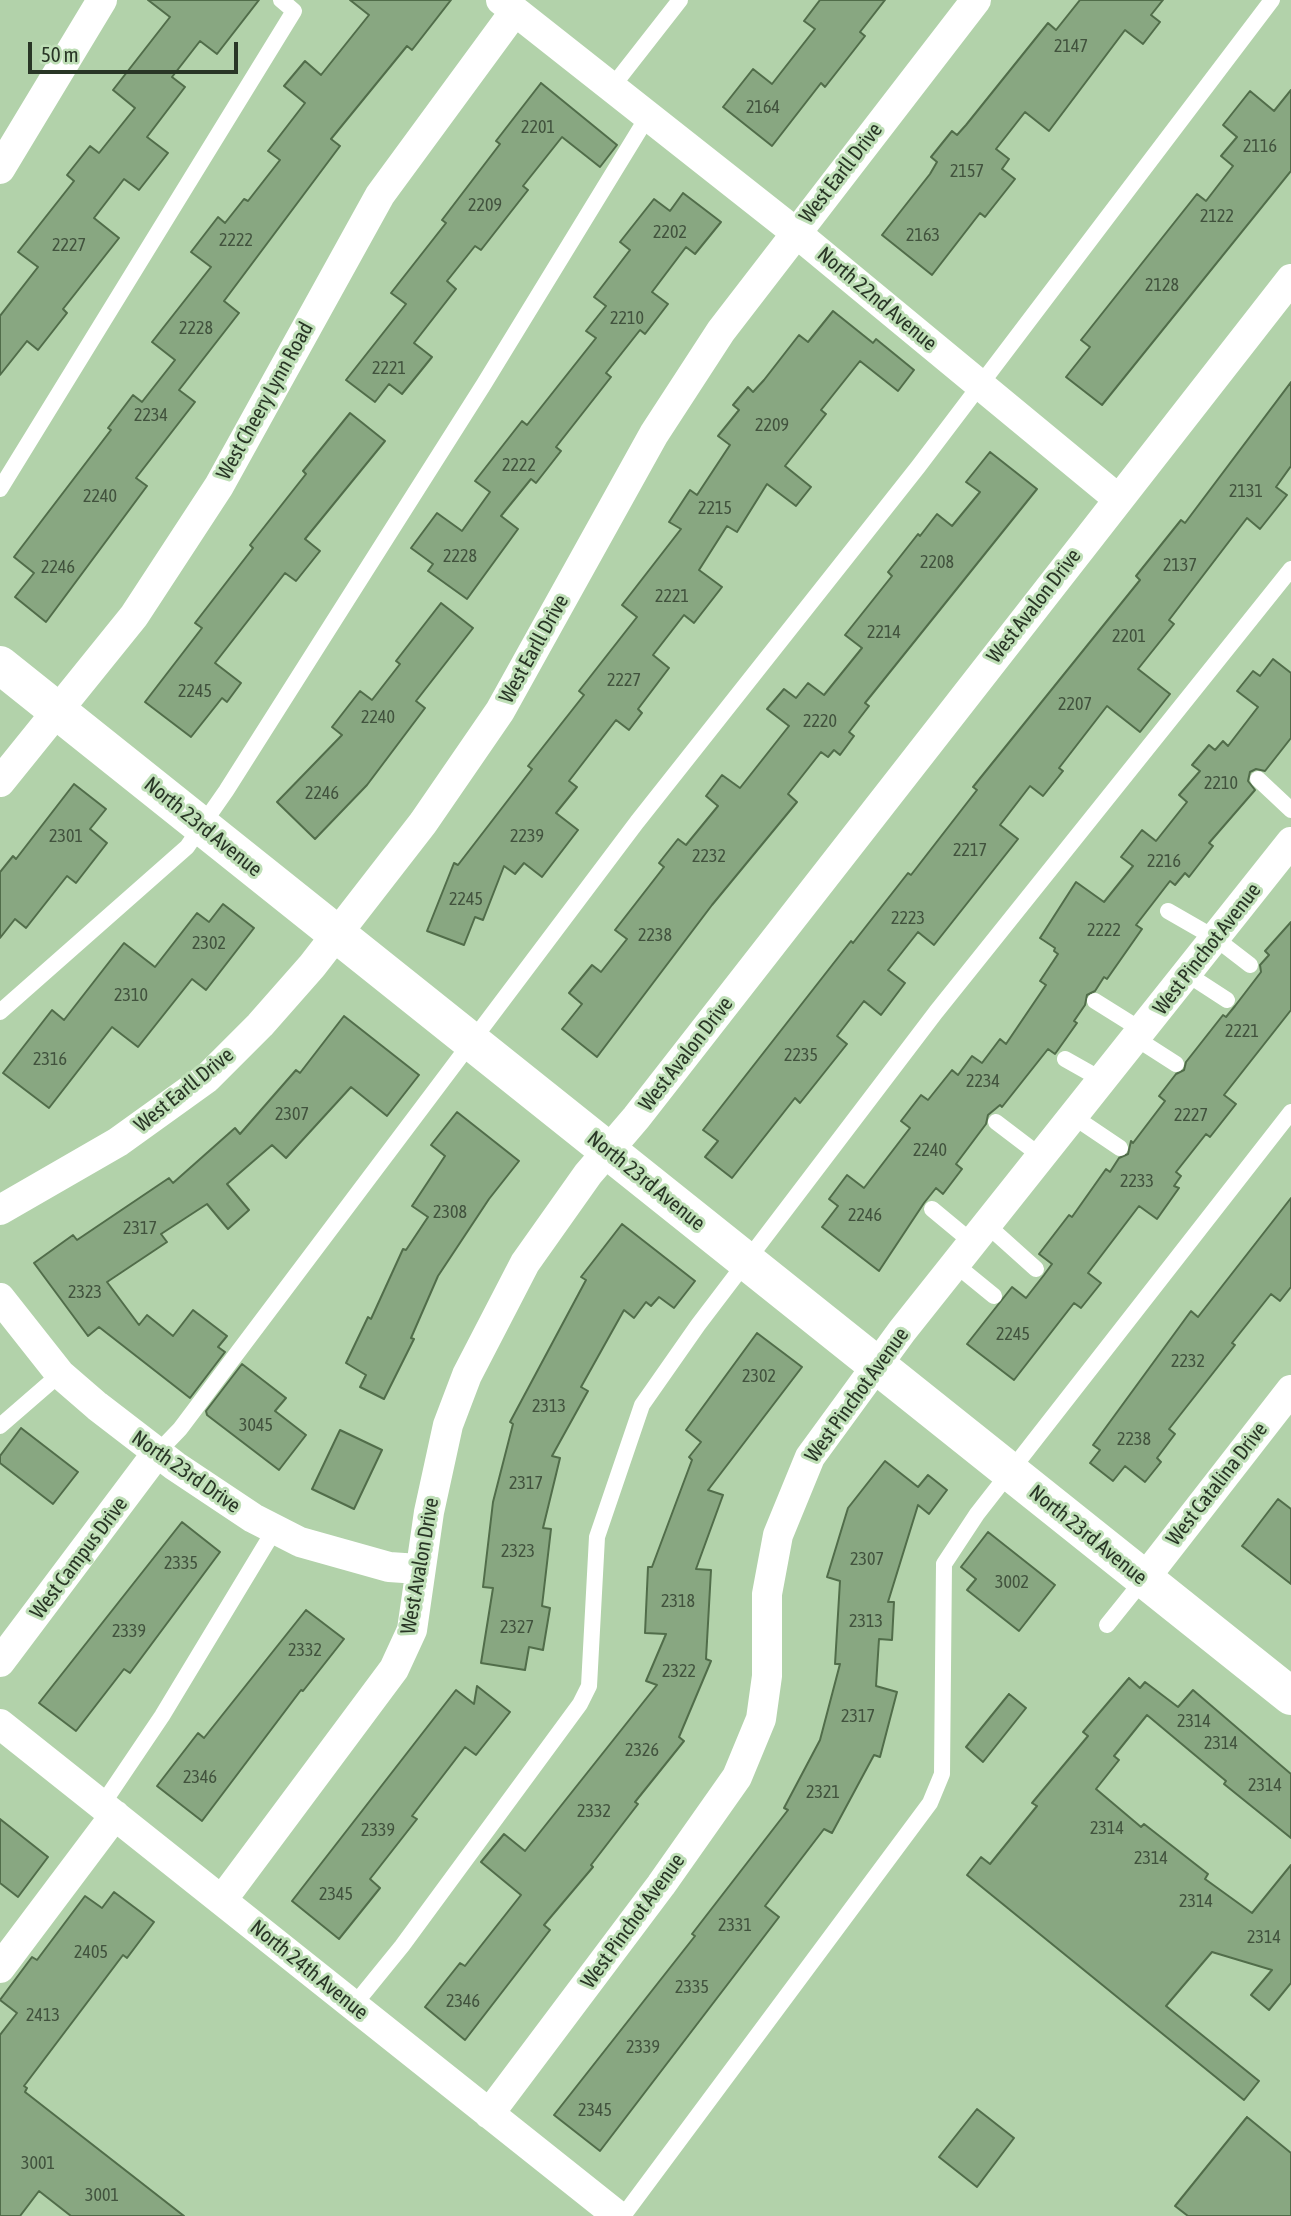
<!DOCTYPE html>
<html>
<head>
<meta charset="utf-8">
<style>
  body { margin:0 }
  #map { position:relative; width:1291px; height:2216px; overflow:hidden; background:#b2d2aa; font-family:"Asap Condensed",sans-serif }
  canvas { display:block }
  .scale { position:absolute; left:28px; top:42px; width:210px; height:32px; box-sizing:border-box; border:4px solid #293626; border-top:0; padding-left:9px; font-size:21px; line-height:24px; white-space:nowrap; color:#293626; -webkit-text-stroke:5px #bfdfb7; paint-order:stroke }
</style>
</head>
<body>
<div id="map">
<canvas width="1291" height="2216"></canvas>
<div class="scale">50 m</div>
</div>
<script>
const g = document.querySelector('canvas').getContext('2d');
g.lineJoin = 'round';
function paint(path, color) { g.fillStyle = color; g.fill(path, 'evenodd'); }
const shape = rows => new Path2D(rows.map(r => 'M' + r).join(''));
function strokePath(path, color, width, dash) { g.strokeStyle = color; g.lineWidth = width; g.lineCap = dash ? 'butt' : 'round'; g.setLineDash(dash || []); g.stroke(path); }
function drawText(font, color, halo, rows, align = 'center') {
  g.font = font + ' "Asap Condensed",sans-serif'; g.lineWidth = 6; g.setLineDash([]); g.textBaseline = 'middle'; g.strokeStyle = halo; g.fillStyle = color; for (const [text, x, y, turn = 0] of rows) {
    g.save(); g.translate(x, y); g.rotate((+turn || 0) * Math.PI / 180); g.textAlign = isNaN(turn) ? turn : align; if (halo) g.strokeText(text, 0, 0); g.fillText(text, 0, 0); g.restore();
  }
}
const building = shape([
  [148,0,259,0,217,54,200,41,172,77,185,87,147,137,168,153,139,190,124,179,94,218,119,238,63,309,67,313,38,350,27,341,0,375,0,316,38,267,18,252,74,181,67,175,90,146,99,153,135,108,113,90,170,17,148,0],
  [350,0,451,0,412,50,407,46,331,139,340,146,224,301,239,313,179,390,195,402,136,478,147,486,46,622,15,597,34,573,14,557,111,430,108,428,133,395,142,402,175,360,152,342,211,267,191,252,218,217,225,223,244,199,248,201,280,160,268,151,305,103,284,86,305,61,321,75,369,15,350,0],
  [820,0,885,0,860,32,865,36,825,87,821,83,772,146,723,107,753,69,772,84,815,29,804,21,820,0],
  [1080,0,1163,0,1151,15,1160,22,1143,44,1125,30,1049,131,1025,112,996,149,1009,159,1002,169,1015,179,985,217,980,213,932,275,882,235,930,174,937,162,931,157,952,131,957,135,966,125,1048,23,1056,30,1080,0],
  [541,83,617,145,600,167,562,137,523,186,528,190,481,250,475,246,447,281,456,289,414,343,432,357,402,394,389,384,375,402,346,380,406,304,391,293,446,223,442,220,500,144,496,141,541,83],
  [1291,90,1291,171,1102,405,1066,377,1090,347,1081,340,1197,194,1206,201,1233,166,1221,156,1237,137,1223,125,1250,91,1274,111,1291,90],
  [683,193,721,222,695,254,686,247,652,292,668,304,645,334,640,330,606,373,611,377,556,447,561,451,536,483,531,479,501,516,518,529,467,599,428,571,433,564,411,548,437,513,462,531,490,492,475,481,522,421,527,425,596,338,586,331,606,306,594,297,630,250,620,242,654,199,670,211,683,193],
  [833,311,873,343,876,339,914,370,898,391,860,361,821,410,826,414,785,466,811,487,796,506,767,484,737,532,727,526,699,570,722,587,694,623,684,615,653,655,669,668,638,709,642,713,629,730,616,720,569,781,577,787,556,813,578,830,542,877,524,863,515,874,504,866,483,920,475,917,464,945,427,931,454,863,458,865,532,769,528,766,584,695,579,691,637,617,622,605,681,529,669,522,690,490,697,495,730,445,718,436,739,410,733,405,748,387,753,392,764,380,799,335,808,342,833,311],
  [1291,382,1291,466,1276,487,1287,495,1260,529,1247,518,1169,620,1174,624,1138,669,1170,694,1140,732,1107,706,1059,768,1063,771,1043,796,1030,786,1000,825,1018,839,934,945,918,932,888,970,905,983,881,1015,864,1001,837,1036,847,1044,800,1103,795,1098,732,1178,705,1157,718,1141,703,1130,851,941,853,943,908,873,911,875,977,790,973,787,1140,580,1136,576,1181,520,1185,523,1291,382],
  [350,413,385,441,305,539,320,551,296,581,285,573,215,663,241,683,227,702,222,698,191,737,145,702,202,628,195,623,253,548,250,545,306,474,303,471,350,413],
  [990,452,1037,489,865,703,869,706,849,732,854,736,840,755,834,750,828,757,821,752,788,794,797,802,712,905,597,1057,562,1029,582,1004,569,993,592,965,601,972,627,939,615,930,664,867,659,863,678,839,686,845,718,806,706,796,722,775,740,788,789,726,767,709,784,689,796,698,808,683,824,695,862,648,845,635,892,576,888,572,918,534,920,536,937,514,952,526,980,492,966,482,990,452],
  [441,603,473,628,416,701,425,708,367,785,315,839,277,802,342,735,332,727,360,691,372,700,400,664,396,661,441,603],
  [1273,659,1291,673,1291,738,1265,771,1256,769,1250,772,1248,781,1255,790,1209,843,1213,846,1189,877,1185,873,1175,885,1170,881,1136,925,1142,929,1107,979,1104,977,1095,991,1087,995,1085,1005,1074,1021,1077,1023,1055,1054,1048,1049,1002,1107,1000,1105,988,1115,986,1124,956,1164,962,1169,943,1194,936,1188,924,1203,879,1271,822,1227,838,1206,829,1199,847,1175,864,1188,910,1128,901,1121,921,1095,928,1100,952,1070,958,1075,972,1056,982,1063,1000,1039,1006,1044,1046,985,1040,981,1058,954,1054,951,1055,948,1040,938,1076,882,1104,902,1133,866,1121,857,1142,830,1156,841,1187,802,1179,795,1200,771,1192,765,1209,745,1215,750,1223,741,1228,746,1258,707,1237,691,1253,671,1260,676,1273,659],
  [74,784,106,809,90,829,107,843,76,883,67,876,26,928,15,919,0,938,0,872,13,856,16,859,74,784],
  [223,904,254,928,206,990,192,979,138,1047,112,1027,49,1108,3,1073,52,1010,64,1020,124,943,155,967,197,913,209,922,223,904],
  [1291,922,1291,1010,1224,1095,1236,1104,1210,1137,1206,1134,1176,1172,1181,1176,1174,1186,1179,1188,1157,1219,1139,1206,1088,1273,1101,1283,1081,1308,1074,1303,1014,1380,967,1344,1012,1287,1026,1298,1044,1275,1052,1264,1039,1254,1069,1215,1072,1217,1106,1169,1110,1172,1119,1158,1128,1154,1131,1141,1133,1143,1165,1101,1159,1096,1176,1074,1184,1070,1186,1062,1223,1015,1226,1017,1235,1006,1261,972,1260,965,1269,955,1265,951,1291,922],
  [344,1016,419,1075,387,1116,351,1087,286,1158,272,1145,227,1184,249,1210,228,1229,207,1204,161,1234,167,1242,107,1282,139,1325,147,1315,173,1336,193,1310,227,1336,218,1347,225,1352,190,1398,99,1327,88,1336,34,1263,73,1235,77,1240,169,1178,173,1183,235,1128,240,1134,296,1070,300,1073,344,1016],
  [457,1112,519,1161,489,1199,438,1276,411,1338,414,1339,384,1399,360,1387,366,1375,346,1363,368,1317,371,1319,403,1249,406,1250,428,1217,412,1206,445,1156,431,1145,457,1112],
  [1291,1198,1291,1287,1280,1301,1271,1294,1232,1343,1235,1345,1169,1429,1175,1434,1157,1458,1161,1462,1145,1482,1125,1466,1113,1481,1090,1463,1100,1450,1093,1445,1191,1311,1198,1317,1291,1198],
  [622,1224,695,1281,674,1308,659,1297,651,1306,646,1302,634,1318,624,1310,581,1387,588,1391,552,1456,560,1458,543,1528,551,1529,542,1606,550,1608,543,1650,529,1647,525,1670,481,1663,493,1588,483,1587,493,1502,513,1424,510,1422,586,1280,581,1277,622,1224],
  [757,1333,802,1367,708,1490,723,1495,696,1569,711,1570,706,1659,711,1661,679,1737,684,1741,635,1802,638,1804,591,1865,593,1867,544,1925,550,1930,465,2040,425,2007,460,1963,465,1966,521,1895,481,1862,504,1834,525,1851,657,1685,646,1681,666,1634,645,1633,648,1567,652,1567,692,1460,689,1457,701,1442,686,1430,757,1333],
  [242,1364,286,1398,275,1411,306,1435,279,1470,207,1415,206,1411,242,1364],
  [21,1428,78,1472,53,1504,0,1463,0,1456,21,1428],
  [340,1430,382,1450,354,1509,312,1489,340,1430],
  [885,1461,918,1487,928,1475,947,1490,929,1514,918,1505,888,1602,894,1602,892,1640,879,1639,876,1686,897,1692,880,1757,874,1755,832,1833,824,1829,765,1906,779,1917,600,2151,554,2115,695,1936,692,1934,788,1810,784,1808,820,1740,840,1664,835,1664,840,1581,827,1577,848,1508,885,1461],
  [1278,1499,1291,1509,1291,1584,1242,1546,1278,1499],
  [182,1522,220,1552,130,1673,124,1669,76,1731,39,1703,182,1522],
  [988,1532,1055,1585,1019,1631,967,1590,976,1579,961,1567,988,1532],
  [306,1610,344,1639,303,1691,301,1690,202,1821,157,1786,198,1733,204,1738,306,1610],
  [1129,1678,1140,1688,1145,1682,1178,1707,1193,1690,1291,1774,1291,1838,1224,1784,1226,1781,1147,1715,1114,1756,1119,1760,1096,1789,1141,1827,1144,1824,1208,1874,1205,1879,1252,1913,1291,1865,1291,1983,1269,2010,1251,1995,1272,1970,1212,1952,1166,2006,1259,2081,1244,2100,967,1875,981,1857,990,1864,1037,1806,1032,1803,1088,1736,1083,1732,1129,1678],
  [477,1686,510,1712,476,1755,465,1747,412,1816,417,1819,370,1879,380,1888,339,1939,292,1901,456,1690,474,1704,477,1686],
  [1009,1694,1026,1708,983,1762,966,1747,1009,1694],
  [0,1819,48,1857,18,1897,0,1883,0,1819],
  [114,1892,154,1922,127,1958,123,1955,24,2086,27,2088,25,2092,184,2216,71,2216,39,2191,20,2216,0,2216,0,2035,17,2013,0,2000,32,1957,37,1960,85,1896,102,1908,114,1892],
  [977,2109,1014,2138,977,2187,939,2157,977,2109],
  [1247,2117,1291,2153,1291,2216,1188,2216,1175,2206,1247,2117]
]);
paint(building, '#88a781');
strokePath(building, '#516d4a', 2);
strokePath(shape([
  [612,87,680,0],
  [0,489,294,11,281,0],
  [1258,779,1291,810],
  [1168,911,1215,938,1250,965],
  [1187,974,1227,1000],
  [1095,1001,1143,1031],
  [0,1012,187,847,226,791,484,384,648,116],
  [1137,1039,1176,1064],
  [1065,1059,1104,1081],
  [1074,1117,1120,1148],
  [996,1122,1042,1157],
  [932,1209,973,1243],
  [987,1225,1036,1269],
  [956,1265,994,1296],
  [0,1426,60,1374],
  [157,1453,180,1429,637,822,918,467,1272,0],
  [1107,1625,1144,1579],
  [102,1805,162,1716,275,1529],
  [354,2005,402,1946,580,1704,589,1686,597,1537,642,1405,698,1325,936,1012,1291,569],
  [623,2216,930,1803,942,1774,944,1564,977,1514,1291,1112]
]), '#fff', 16);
strokePath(shape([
  [501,0,795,232,1117,498],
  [0,169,102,0],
  [0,782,134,616,219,486,380,195,515,11],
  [0,1210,118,1142,207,1078,260,1025,312,966,423,823,500,711,654,434,721,331,976,0],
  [0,1298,60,1374,97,1406,175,1466,253,1518,300,1542,389,1567,419,1569],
  [1144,1579,1291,1390],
  [0,1662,157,1453],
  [0,1724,618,2216],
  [222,1900,394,1669,412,1630,429,1512,448,1425,467,1375,525,1263,588,1174,636,1118,1291,279],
  [0,1968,115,1815],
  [489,2114,661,1885,737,1777,761,1719,767,1676,767,1594,778,1535,810,1457,902,1331,1291,842]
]), '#fff', 30);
strokePath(shape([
  [0,665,1291,1696]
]), '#fff', 38);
drawText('18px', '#41523d', null, [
  ["2147",1071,46],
  ["2164",763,107],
  ["2201",538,127],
  ["2116",1260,146],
  ["2157",967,171],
  ["2209",485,205],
  ["2122",1217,216],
  ["2202",670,232],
  ["2163",923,235],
  ["2222",236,240],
  ["2227",69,245],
  ["2128",1162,285],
  ["2210",627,318],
  ["2228",196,328],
  ["2221",389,368],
  ["2234",151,415],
  ["2209",772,425],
  ["2222",519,465],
  ["2131",1246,491],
  ["2240",100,496],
  ["2215",715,508],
  ["2228",460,556],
  ["2208",937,562],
  ["2137",1180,565],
  ["2246",58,567],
  ["2221",672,596],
  ["2214",884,632],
  ["2201",1129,636],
  ["2227",624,680],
  ["2245",195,691],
  ["2207",1075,704],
  ["2240",378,717],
  ["2220",820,721],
  ["2210",1221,783],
  ["2246",322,793],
  ["2301",66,836],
  ["2239",527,836],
  ["2217",970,850],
  ["2232",709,856],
  ["2216",1164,861],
  ["2245",466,899],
  ["2223",908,918],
  ["2222",1104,930],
  ["2238",655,935],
  ["2302",209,943],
  ["2310",131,995],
  ["2221",1242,1031],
  ["2235",801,1055],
  ["2316",50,1059],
  ["2234",983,1081],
  ["2307",292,1114],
  ["2227",1191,1115],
  ["2240",930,1150],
  ["2233",1137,1181],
  ["2308",450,1212],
  ["2246",865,1215],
  ["2317",140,1228],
  ["2323",85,1292],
  ["2245",1013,1334],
  ["2232",1188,1361],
  ["2302",759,1376],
  ["2313",549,1406],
  ["3045",256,1425],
  ["2238",1134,1439],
  ["2317",526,1483],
  ["2323",518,1551],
  ["2307",867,1559],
  ["2335",181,1563],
  ["3002",1012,1582],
  ["2318",678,1601],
  ["2313",866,1621],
  ["2327",517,1627],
  ["2339",129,1631],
  ["2332",305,1650],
  ["2322",679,1671],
  ["2317",858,1716],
  ["2314",1194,1721],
  ["2314",1221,1743],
  ["2326",642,1750],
  ["2346",200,1777],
  ["2314",1265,1785],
  ["2321",823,1792],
  ["2332",594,1811],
  ["2314",1107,1828],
  ["2339",378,1830],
  ["2314",1151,1858],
  ["2345",336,1894],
  ["2314",1196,1901],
  ["2331",735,1925],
  ["2314",1264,1937],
  ["2405",91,1952],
  ["2335",692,1987],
  ["2346",463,2001],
  ["2413",43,2015],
  ["2339",643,2047],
  ["2345",595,2110],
  ["3001",38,2163],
  ["3001",102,2195]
]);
drawText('21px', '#293626', '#bfdfb7', [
  ["West Earll Drive",841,173,-52],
  ["North 22nd Avenue",877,299,40],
  ["West Cheery Lynn Road",265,401,-61],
  ["West Avalon Drive",1034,606,-52],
  ["West Earll Drive",534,649,-61],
  ["North 23rd Avenue",203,827,39],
  ["West Pinchot Avenue",1207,949,-52],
  ["West Avalon Drive",686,1054,-52],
  ["West Earll Drive",184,1090,-39],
  ["North 23rd Avenue",646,1181,39],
  ["West Pinchot Avenue",857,1395,-54],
  ["North 23rd Drive",186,1472,35],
  ["West Catalina Drive",1217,1484,-52],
  ["North 23rd Avenue",1088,1535,39],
  ["West Campus Drive",79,1558,-53],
  ["West Avalon Drive",420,1566,-80],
  ["West Pinchot Avenue",633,1921,-54],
  ["North 24th Avenue",309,1970,39]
]);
</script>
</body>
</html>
